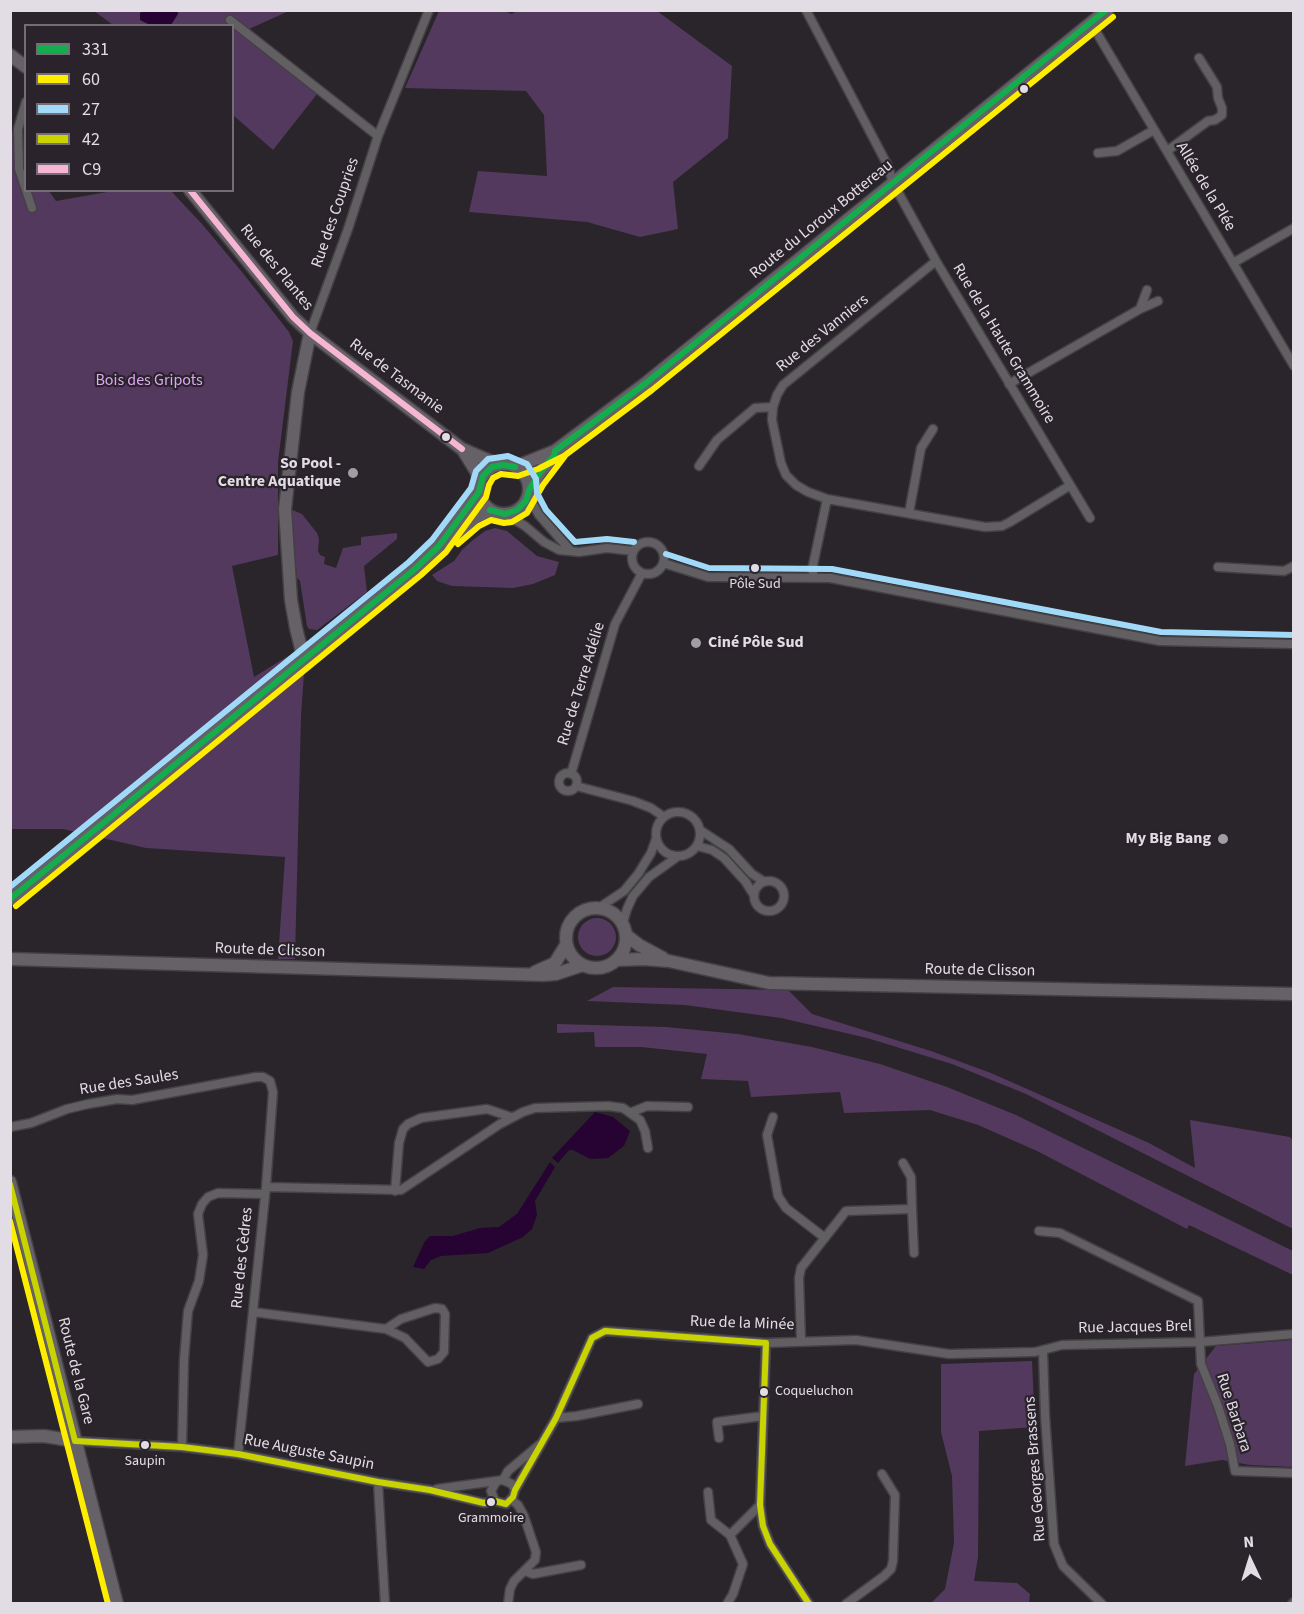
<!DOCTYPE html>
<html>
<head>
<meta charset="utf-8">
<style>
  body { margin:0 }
  #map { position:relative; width:1304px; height:1614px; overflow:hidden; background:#29252a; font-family:"Source Sans 3",sans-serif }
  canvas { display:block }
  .frame { position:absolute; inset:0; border:12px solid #e2dde4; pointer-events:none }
  .legend { position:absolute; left:24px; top:24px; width:210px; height:168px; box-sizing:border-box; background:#2a232c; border:2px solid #746d76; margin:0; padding:8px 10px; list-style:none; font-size:18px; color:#e2dde4 }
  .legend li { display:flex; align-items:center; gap:12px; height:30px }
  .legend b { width:30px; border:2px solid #746d76 }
  .north { position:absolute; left:1220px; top:1530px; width:60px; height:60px; -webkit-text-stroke:4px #2a232c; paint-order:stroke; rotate:356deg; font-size:16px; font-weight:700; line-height:24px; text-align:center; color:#e2dde4 }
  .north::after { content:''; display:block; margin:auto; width:21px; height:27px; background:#e2dde4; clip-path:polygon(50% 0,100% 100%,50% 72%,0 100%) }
</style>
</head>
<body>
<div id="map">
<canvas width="1304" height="1614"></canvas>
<div class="frame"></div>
<ul class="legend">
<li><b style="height:8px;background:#13ad4e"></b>331</li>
<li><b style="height:8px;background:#ffed00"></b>60</li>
<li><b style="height:8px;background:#a1daf8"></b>27</li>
<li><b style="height:8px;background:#c8d300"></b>42</li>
<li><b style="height:8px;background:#f5b5d3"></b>C9</li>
</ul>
<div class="north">N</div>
</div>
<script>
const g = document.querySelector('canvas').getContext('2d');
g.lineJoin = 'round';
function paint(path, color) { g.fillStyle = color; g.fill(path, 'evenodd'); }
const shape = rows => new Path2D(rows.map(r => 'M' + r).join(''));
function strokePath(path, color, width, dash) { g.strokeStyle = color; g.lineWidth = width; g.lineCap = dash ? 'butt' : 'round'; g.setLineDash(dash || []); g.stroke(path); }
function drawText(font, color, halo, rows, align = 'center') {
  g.font = font + ' "Source Sans 3",sans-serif'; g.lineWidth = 4.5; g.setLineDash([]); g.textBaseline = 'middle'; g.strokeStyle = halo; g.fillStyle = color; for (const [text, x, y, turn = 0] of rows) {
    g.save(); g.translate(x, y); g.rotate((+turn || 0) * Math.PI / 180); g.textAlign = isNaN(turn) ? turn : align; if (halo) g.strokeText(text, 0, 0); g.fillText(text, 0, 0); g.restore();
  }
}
paint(shape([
  [501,10,512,14,518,10,657,11,732,66,728,138,673,182,678,229,640,237,587,222,469,212,478,171,547,176,544,115,526,91,405,88,439,11],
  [94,11,289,11,249,29,321,89,273,150,233,115,232,26,113,25],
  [11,132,16,133,25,150,26,190,49,191,56,201,113,191,171,191,202,224,242,272,289,332,293,341,278,462,278,555,232,566,254,677,306,645,301,716,295,959,278,959,285,857,146,848,63,829,11,829],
  [290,509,302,514,317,533,319,539,318,551,320,555,325,557,324,564,336,568,343,548,361,545,361,537,397,533,397,539,364,566,367,592,317,630,309,629,307,626,300,581,297,578],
  [495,528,507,531,537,556,559,562,555,575,533,584,513,588,452,586,437,581,432,575,454,561,462,550,473,540,485,531],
  '578 937a19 19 0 1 1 38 0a19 19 0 1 1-38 0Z',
  [613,987,788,990,812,1014,931,1051,991,1073,1149,1143,1195,1168,1190,1120,1290,1137,1294,1142,1293,1229,1026,1094,952,1064,867,1038,781,1018,685,1005,587,1001],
  [557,1024,666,1027,738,1034,812,1047,880,1064,947,1087,1016,1115,1293,1251,1293,1275,1189,1225,1187,1229,1037,1151,978,1125,930,1110,844,1113,840,1092,751,1097,748,1081,701,1079,707,1054,641,1047,595,1047,594,1032,557,1033],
  [1293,1340,1293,1467,1250,1465,1222,1460,1185,1466,1194,1374,1216,1346],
  [1032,1361,1035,1427,979,1431,978,1557,974,1581,1017,1583,1030,1594,1029,1603,931,1603,945,1589,954,1543,952,1476,941,1432,941,1364]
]), '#53395d');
paint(shape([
  [144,10,178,11,178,14,171,25,150,25,140,20,140,13],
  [595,1112,613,1117,630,1131,624,1146,608,1158,590,1159,573,1150,569,1150,558,1163,552,1158],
  [550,1162,555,1167,535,1201,537,1215,532,1229,523,1237,488,1253,441,1256,431,1260,424,1269,413,1267,425,1241,430,1236,453,1236,480,1228,499,1227,517,1214]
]), '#260332');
const street = shape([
  [806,10,888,166,893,183,936,261,1090,518],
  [230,20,378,136],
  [1091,23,1294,366],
  [26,102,18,129,19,169,26,190],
  [1167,151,1208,121,1215,120,1222,115,1222,108,1218,98,1217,87,1199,58],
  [1098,153,1117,151,1154,130],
  [26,190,32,208],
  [936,261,783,385,777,395,773,407,772,420,781,463,786,475,796,485,808,492,827,499,985,527,1002,526,1010,522,1069,486],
  [1233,263,1294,228],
  [1140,309,1158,301],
  [310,333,348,229,378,136,429,10],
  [1009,384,1140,309,1147,290],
  [699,466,717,440,755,408,773,407],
  [528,495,539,515,570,550],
  [909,513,921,448,933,429],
  [505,514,525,526,544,542,559,550,579,552,607,548,633,551],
  '632 558a16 16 0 1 1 32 0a16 16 0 1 1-32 0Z',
  [663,563,708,577,830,578,1160,641,1294,644],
  [1218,567,1284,571,1294,566],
  [814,577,812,570,827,499],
  '559 782a9 9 0 1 1 18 0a9 9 0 1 1-18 0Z',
  [571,774,615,624,642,573],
  [576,786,633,801,651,808,664,817],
  '656 834a22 22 0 1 1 44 0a22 22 0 1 1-44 0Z',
  [700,830,729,849,752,874,763,881],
  [697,846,712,850,724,858,745,881,754,895],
  '754 896a15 15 0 1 1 30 0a15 15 0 1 1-30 0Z',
  [600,907,624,891,638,874,651,853,656,839],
  [623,923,627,909,633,896,649,877,677,857],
  [632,1112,647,1106,688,1107],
  [773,1117,767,1135,778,1196,786,1208,825,1238],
  [10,1127,31,1123,67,1109,88,1104,117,1099,132,1100,256,1077,263,1077,270,1081,273,1092,266,1187,238,1454],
  [266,1187,401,1190,500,1124,523,1112,535,1108,608,1106,623,1108,640,1120,645,1131,648,1148],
  [395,1191,399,1143,403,1129,408,1124,421,1118,487,1109,511,1117],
  [912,1209,914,1253],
  [1039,1231,1060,1233,1198,1301,1201,1364,1218,1406,1230,1444,1235,1471,1294,1473],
  [253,1312,386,1329,405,1338,428,1362,438,1359,444,1352,445,1314,442,1309,435,1308,401,1319,386,1329],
  [801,1341,799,1278,801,1268,846,1211,912,1209,911,1177,903,1163],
  [766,1343,760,1505,763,1526,770,1544,809,1604],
  [1043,1351,1045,1415,1054,1544,1063,1566,1102,1604],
  [556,1418,577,1416,638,1404],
  [719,1438,717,1422,763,1416],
  [75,1441,182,1447,238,1454,378,1482,430,1490,484,1503,495,1501,506,1504,513,1497,515,1490,556,1418,592,1338,605,1331,766,1343,856,1340,949,1354,1035,1352,1062,1345,1200,1342,1294,1334],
  [182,1447,184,1360,188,1311,199,1281,203,1255,198,1214,202,1204,208,1197,218,1193,265,1194],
  [503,1480,508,1471,539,1445],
  [378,1482,385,1604],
  [437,1489,503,1480,512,1484,515,1490],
  [708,1492,711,1520,730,1535,743,1564,733,1594,727,1604],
  [495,1501,491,1491,496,1482],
  [730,1535,760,1505],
  [525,1571,533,1574,581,1565],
  [508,1604,510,1589,514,1581,535,1560,536,1552,524,1516,518,1505,512,1500],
  [846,1604,884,1576,891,1569,893,1561,895,1495,882,1474],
  [1292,1604,1294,1602]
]);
const secondary = shape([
  [10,55,26,67],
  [190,190,293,317,310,333,462,449,499,465],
  [463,450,476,471,480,482],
  '479 489a25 25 0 1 1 50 0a25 25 0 1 1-50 0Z',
  [515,467,555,451,646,383,1107,10],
  [529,490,541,471,554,456,555,451],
  [448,541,474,518,490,510],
  [304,660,296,628,291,600,285,509,298,392,310,333],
  [10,899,415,569,439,546,479,492],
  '566 938a30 30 0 1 1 60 0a30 30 0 1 1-60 0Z',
  [626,935,639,945,663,958],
  [10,959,543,975,556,974,583,965],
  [616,960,644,959,669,961,769,983,1294,994],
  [535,972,555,963,566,945],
  [10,1182,117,1604],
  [10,1437,44,1436,75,1441]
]);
strokePath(street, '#444045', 11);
strokePath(secondary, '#444045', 15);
strokePath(street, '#615f62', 8);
strokePath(secondary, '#656167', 12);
strokePath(shape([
  [479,492,483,476,492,467,503,465,515,467],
  [490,510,505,514,517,510,526,501,529,490,541,471,554,456,555,451,646,383,1106,10],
  [10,899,415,569,439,546,479,492]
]), '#13ad4e', 6);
strokePath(shape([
  [458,544,479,526,491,520,504,523,512,522,527,513,543,485,565,456],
  [16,906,421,575,446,552,486,497,489,485,493,478,501,474,518,476,538,469,564,456,652,390,1113,17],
  [10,1221,108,1604]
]), '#ffed00', 6);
strokePath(shape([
  [666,554,709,568,832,569,1161,632,1294,635],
  [10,887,409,562,432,540,471,488,476,471,488,459,508,456,527,464,536,479,537,493,546,510,575,542,607,539,634,542]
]), '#a1daf8', 6);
strokePath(shape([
  [10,1184,75,1441],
  [766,1343,760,1505,763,1526,770,1544,809,1604],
  [75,1441,182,1447,238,1454,378,1482,430,1490,484,1503,495,1501,506,1504,513,1497,515,1490,556,1418,592,1338,605,1331,766,1343]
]), '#c8d300', 6);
strokePath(shape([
  [190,190,293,317,310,333,462,449]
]), '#f5b5d3', 6);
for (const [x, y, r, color] of [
  [1024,89,5,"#e2dde4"],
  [446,437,5,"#e2dde4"],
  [353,473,6,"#a19da3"],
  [755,568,5,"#e2dde4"],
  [696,643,6,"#a19da3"],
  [1223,839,6,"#a19da3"],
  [764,1392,5,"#e2dde4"],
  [145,1445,5,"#e2dde4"],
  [491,1502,5,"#e2dde4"]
]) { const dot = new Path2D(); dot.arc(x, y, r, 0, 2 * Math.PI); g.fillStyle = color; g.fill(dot); strokePath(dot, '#2a232c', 2); }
drawText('14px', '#e2dde4', '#2a232c', [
  ["Pôle Sud",755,585],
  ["Coqueluchon",775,1392,"left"],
  ["Saupin",145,1462],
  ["Grammoire",491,1519]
]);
drawText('16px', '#e2dde4', '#2a232c', [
  ["Allée de la Plée",1205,187,59],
  ["Rue des Coupries",336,213,-71],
  ["Route du Loroux Bottereau",822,220,-39],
  ["Rue des Plantes",276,268,51],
  ["Rue des Vanniers",823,334,-39],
  ["Rue de la Haute Grammoire",1003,344,59],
  ["Rue de Tasmanie",396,377,37],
  ["Rue de Terre Adélie",582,684,-73],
  ["Route de Clisson",270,951,2],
  ["Route de Clisson",980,971,1],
  ["Rue des Saules",129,1083,-9],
  ["Rue des Cèdres",243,1258,-84],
  ["Rue de la Minée",742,1324,2],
  ["Rue Jacques Brel",1135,1328,-1],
  ["Route de la Gare",75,1371,76],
  ["Rue Barbara",1233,1413,72],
  ["Rue Auguste Saupin",309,1453,11],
  ["Rue Georges Brassens",1036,1469,-94]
]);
drawText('16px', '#dfa6f5', '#2a232c', [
  ["Bois des Gripots",149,381]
]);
drawText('bold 16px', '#e2dde4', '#2a232c', [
  ["So Pool -",341,464],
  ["Centre Aquatique",341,482],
  ["Ciné Pôle Sud",708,643,"left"],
  ["My Big Bang",1211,839]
], 'right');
</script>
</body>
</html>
